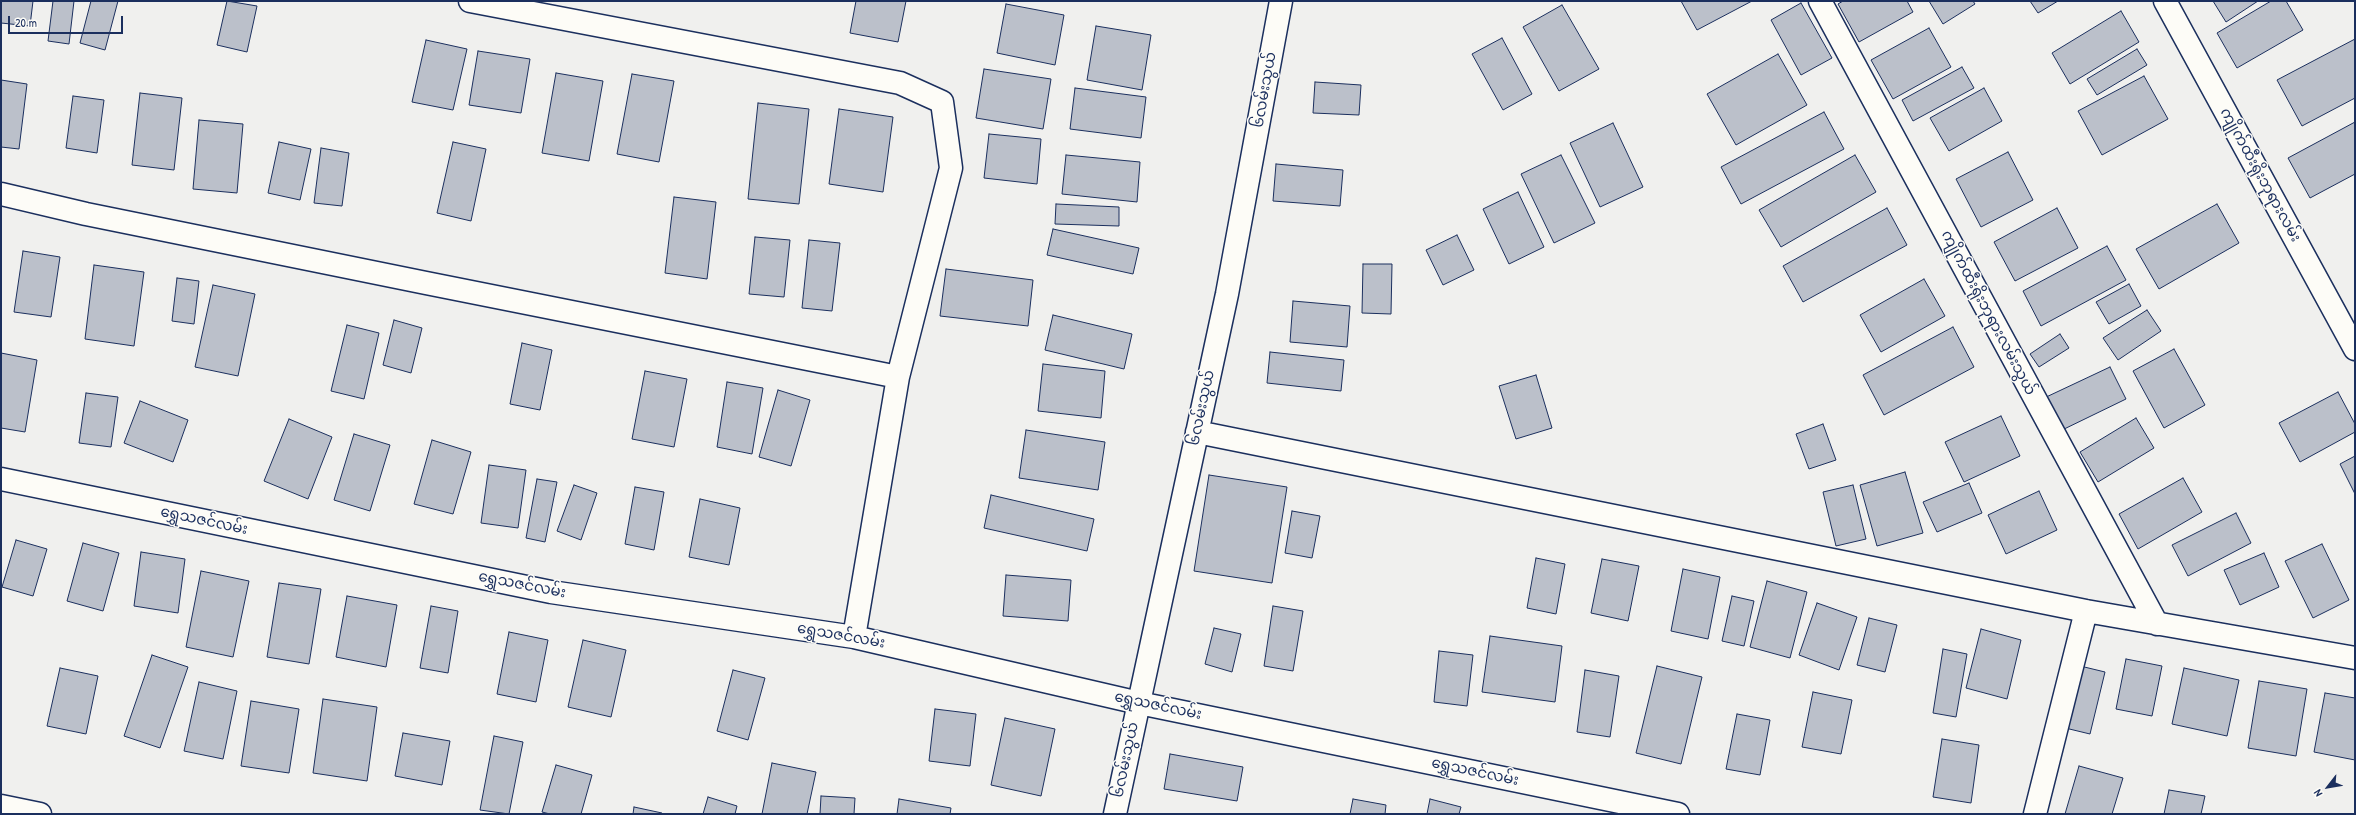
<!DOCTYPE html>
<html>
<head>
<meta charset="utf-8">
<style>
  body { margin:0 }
  #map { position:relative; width:2356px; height:815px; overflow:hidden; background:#f0f0ee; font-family:"Patrick Hand",sans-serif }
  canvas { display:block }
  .frame { position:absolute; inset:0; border:2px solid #1b2f5e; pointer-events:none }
  .north { position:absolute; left:2308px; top:767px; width:40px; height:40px; -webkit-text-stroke:3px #fdfcf7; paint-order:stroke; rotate:239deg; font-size:11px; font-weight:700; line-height:16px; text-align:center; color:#1b2f5e }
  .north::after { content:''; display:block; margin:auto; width:14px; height:18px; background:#1b2f5e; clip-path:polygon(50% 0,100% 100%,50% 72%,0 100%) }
  .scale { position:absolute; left:8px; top:16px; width:115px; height:18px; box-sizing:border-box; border:2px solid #1b2f5e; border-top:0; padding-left:5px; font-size:12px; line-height:14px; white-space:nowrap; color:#1b2f5e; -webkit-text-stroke:3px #fdfcf7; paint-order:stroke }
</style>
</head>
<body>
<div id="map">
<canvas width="2356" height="815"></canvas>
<div class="frame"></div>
<div class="north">N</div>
<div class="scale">20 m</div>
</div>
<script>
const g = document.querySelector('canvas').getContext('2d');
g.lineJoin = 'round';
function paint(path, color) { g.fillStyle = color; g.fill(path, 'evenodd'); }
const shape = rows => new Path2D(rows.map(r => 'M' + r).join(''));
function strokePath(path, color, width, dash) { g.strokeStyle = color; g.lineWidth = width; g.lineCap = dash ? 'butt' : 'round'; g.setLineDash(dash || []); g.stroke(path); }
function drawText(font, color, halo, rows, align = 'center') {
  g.font = font + ' "Patrick Hand","Noto Sans Myanmar",sans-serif'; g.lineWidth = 3; g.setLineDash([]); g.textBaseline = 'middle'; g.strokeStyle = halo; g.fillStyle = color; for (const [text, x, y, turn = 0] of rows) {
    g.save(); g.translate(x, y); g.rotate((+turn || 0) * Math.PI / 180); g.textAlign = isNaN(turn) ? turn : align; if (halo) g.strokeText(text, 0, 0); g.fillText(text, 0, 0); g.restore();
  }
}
const building = shape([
  [1,1,33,1,30,26,1,23,1,1],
  [53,1,74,1,69,44,48,41,53,1],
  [91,1,118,1,105,50,80,43,91,1],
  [227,1,257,6,247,52,217,45,227,1],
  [856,1,906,1,898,42,850,33,856,1],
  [1681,1,1752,1,1697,30,1681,1],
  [1843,1,1907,1,1913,12,1859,42,1838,4,1843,1],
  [1929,1,1973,1,1975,4,1943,24,1929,1],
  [2030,1,2058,1,2038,13,2030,1],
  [2213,1,2258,1,2226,22,2213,1],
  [2271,1,2286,1,2303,30,2237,68,2217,33,2271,1],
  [1801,3,1832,58,1801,75,1771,20,1801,3],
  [1006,4,1064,15,1055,65,997,53,1006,4],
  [1562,5,1599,69,1559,91,1523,27,1562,5],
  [2121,11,2139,42,2070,84,2052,53,2121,11],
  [1096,26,1151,35,1142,90,1087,80,1096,26],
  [1929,28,1951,67,1893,99,1871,60,1929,28],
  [1502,38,1532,94,1503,110,1472,54,1502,38],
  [2355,39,2355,98,2302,126,2277,80,2355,39],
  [426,40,467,49,453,110,412,102,426,40],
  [2137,49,2147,65,2097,95,2087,79,2137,49],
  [478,51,530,59,521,113,469,105,478,51],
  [1778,54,1807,105,1736,145,1707,94,1778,54],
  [1962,67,1974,88,1913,121,1902,100,1962,67],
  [984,69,1051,79,1043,129,976,118,984,69],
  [556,73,603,81,589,161,542,153,556,73],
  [632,74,674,81,659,162,617,154,632,74],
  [2144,76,2168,119,2102,155,2078,111,2144,76],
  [1,80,27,84,19,149,1,147,1,80],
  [1315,82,1361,85,1359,115,1313,113,1315,82],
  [1075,88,1146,97,1141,138,1070,129,1075,88],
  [1984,88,2002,121,1949,151,1930,118,1984,88],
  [140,93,182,98,174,170,132,165,140,93],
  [73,96,104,100,97,153,66,148,73,96],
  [758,103,809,109,799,204,748,199,758,103],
  [839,109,893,117,883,192,829,184,839,109],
  [1824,112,1844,149,1741,204,1721,167,1824,112],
  [199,120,243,124,237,193,193,189,199,120],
  [2355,122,2355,174,2310,198,2288,158,2355,122],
  [1613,123,1643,187,1600,207,1570,143,1613,123],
  [989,134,1041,139,1037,184,984,178,989,134],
  [279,142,311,149,300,200,268,193,279,142],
  [453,142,486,149,471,221,437,213,453,142],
  [321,148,349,153,342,206,314,203,321,148],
  [2008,152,2033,200,1981,227,1956,179,2008,152],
  [1066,155,1140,162,1137,202,1062,194,1066,155],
  [1561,155,1595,223,1554,243,1521,174,1561,155],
  [1855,155,1876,192,1781,247,1759,210,1855,155],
  [1276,164,1343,170,1340,206,1273,201,1276,164],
  [1518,192,1544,247,1509,264,1483,209,1518,192],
  [674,197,716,202,707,279,665,273,674,197],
  [1056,204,1119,207,1119,226,1055,224,1056,204],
  [2217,204,2239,243,2159,289,2136,249,2217,204],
  [1887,208,1907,245,1803,302,1783,266,1887,208],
  [2057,208,2078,248,2015,281,1994,242,2057,208],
  [1053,229,1139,248,1133,274,1047,255,1053,229],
  [1457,235,1474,270,1443,285,1426,250,1457,235],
  [755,237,790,240,784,297,749,294,755,237],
  [809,240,840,243,832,311,802,308,809,240],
  [2107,246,2126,280,2041,326,2023,291,2107,246],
  [23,251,60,257,51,317,14,312,23,251],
  [1363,264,1392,264,1391,314,1362,313,1363,264],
  [94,265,144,272,134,346,85,339,94,265],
  [946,269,1033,280,1028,326,940,316,946,269],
  [177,278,199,281,194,324,172,321,177,278],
  [1924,279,1945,316,1881,352,1860,315,1924,279],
  [2129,284,2141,306,2109,324,2096,302,2129,284],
  [213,285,255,294,238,376,195,367,213,285],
  [1293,301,1350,306,1347,347,1290,342,1293,301],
  [2147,310,2161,331,2118,360,2103,338,2147,310],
  [1053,315,1132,334,1124,369,1045,350,1053,315],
  [394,320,422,328,411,373,383,365,394,320],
  [347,325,379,333,364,399,331,391,347,325],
  [1953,327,1974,367,1884,415,1863,375,1953,327],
  [2060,334,2069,348,2039,367,2030,354,2060,334],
  [522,343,552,350,540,410,510,404,522,343],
  [2174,349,2205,405,2164,428,2133,371,2174,349],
  [1270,352,1344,360,1341,391,1267,383,1270,352],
  [1,353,37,360,25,432,1,428,1,353],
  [1043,364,1105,371,1101,418,1038,411,1043,364],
  [2110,367,2126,399,2058,432,2042,399,2110,367],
  [645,371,687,379,674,447,632,439,645,371],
  [1536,375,1552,428,1516,439,1499,386,1536,375],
  [727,382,763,388,752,454,717,447,727,382],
  [778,390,810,400,791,466,759,457,778,390],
  [2338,392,2355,424,2355,432,2300,462,2279,423,2338,392],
  [86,393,118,397,111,447,79,443,86,393],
  [140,401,188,420,173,462,124,443,140,401],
  [2001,416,2020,456,1964,482,1945,442,2001,416],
  [2136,418,2154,448,2098,482,2080,452,2136,418],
  [289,419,332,437,308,499,264,481,289,419],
  [1823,424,1836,460,1809,469,1796,434,1823,424],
  [1026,430,1105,442,1098,490,1019,478,1026,430],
  [354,434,390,445,370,511,334,500,354,434],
  [432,440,471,452,453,514,414,504,432,440],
  [2355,456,2355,494,2340,464,2355,456],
  [489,465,526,470,518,528,481,523,489,465],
  [1905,472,1923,533,1877,546,1860,485,1905,472],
  [1209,475,1287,487,1272,583,1194,571,1209,475],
  [2183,478,2202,512,2138,549,2119,514,2183,478],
  [537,479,557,482,545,542,526,538,537,479],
  [1969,483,1982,513,1937,532,1923,502,1969,483],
  [574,485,597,493,581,540,557,531,574,485],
  [1853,485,1866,539,1836,546,1823,492,1853,485],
  [635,487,664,492,654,550,625,544,635,487],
  [2039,491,2057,530,2006,554,1988,515,2039,491],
  [991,495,1094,519,1087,551,984,528,991,495],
  [700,499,740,508,729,565,689,557,700,499],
  [1292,511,1320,516,1312,558,1285,553,1292,511],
  [2236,513,2251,543,2188,576,2172,545,2236,513],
  [16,540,47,549,33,596,2,587,16,540],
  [83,543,119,553,103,611,67,601,83,543],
  [2322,544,2349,600,2313,618,2285,561,2322,544],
  [141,552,185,559,178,613,134,606,141,552],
  [2264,553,2279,587,2240,605,2224,570,2264,553],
  [1536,558,1565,564,1556,614,1527,608,1536,558],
  [1602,559,1639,566,1628,621,1591,613,1602,559],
  [1683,569,1720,577,1708,639,1671,631,1683,569],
  [201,571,249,581,233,657,186,647,201,571],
  [1006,575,1071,580,1068,621,1003,616,1006,575],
  [1767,581,1807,592,1790,658,1750,647,1767,581],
  [279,583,321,589,309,664,267,657,279,583],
  [347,596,397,605,386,667,336,657,347,596],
  [1732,596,1754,601,1744,646,1722,641,1732,596],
  [1817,603,1857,617,1839,670,1799,655,1817,603],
  [431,606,458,611,448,673,420,668,431,606],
  [1273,606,1303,611,1293,671,1264,666,1273,606],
  [1869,618,1897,625,1885,672,1857,665,1869,618],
  [1214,628,1241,634,1232,672,1205,664,1214,628],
  [1981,629,2021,640,2007,699,1966,688,1981,629],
  [509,632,548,640,536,702,497,694,509,632],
  [1490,636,1562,646,1555,702,1482,692,1490,636],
  [583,640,626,650,611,717,568,707,583,640],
  [1943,649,1967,654,1956,717,1933,713,1943,649],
  [1439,651,1473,655,1467,706,1434,702,1439,651],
  [152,655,188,667,160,748,124,736,152,655],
  [2126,659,2162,666,2152,716,2116,709,2126,659],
  [2072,664,2105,672,2090,734,2057,726,2072,664],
  [1657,666,1702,677,1681,764,1636,753,1657,666],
  [60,668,98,676,86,734,47,726,60,668],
  [2184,668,2239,680,2227,736,2172,724,2184,668],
  [733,670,765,678,748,740,717,731,733,670],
  [1585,670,1619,676,1610,737,1577,732,1585,670],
  [2259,681,2307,689,2296,756,2248,748,2259,681],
  [199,682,237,691,223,759,184,751,199,682],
  [1813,692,1852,700,1841,754,1802,747,1813,692],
  [2325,693,2355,698,2355,760,2314,752,2325,693],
  [323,699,377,707,367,781,313,773,323,699],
  [251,701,299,709,289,773,241,766,251,701],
  [935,709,976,714,970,766,929,761,935,709],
  [1737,714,1770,720,1760,775,1726,769,1737,714],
  [1005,718,1055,729,1041,796,991,785,1005,718],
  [403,733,450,741,442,785,395,776,403,733],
  [494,736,523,742,509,814,480,810,494,736],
  [1942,739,1979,745,1971,803,1933,797,1942,739],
  [1170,754,1243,767,1237,801,1164,789,1170,754],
  [772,763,816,772,807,814,762,814,772,763],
  [556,765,592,775,581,814,550,814,542,812,556,765],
  [2079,766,2123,778,2112,814,2065,814,2079,766],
  [2169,790,2205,796,2201,814,2164,814,2169,790],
  [821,796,855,798,854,814,820,814,821,796],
  [708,797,737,806,735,814,703,814,708,797],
  [899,799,951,808,950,814,897,814,899,799],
  [1353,799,1386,805,1385,814,1350,814,1353,799],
  [1430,799,1461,807,1459,814,1427,814,1430,799],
  [634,807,662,813,662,814,633,814,634,807]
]);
paint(building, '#bbc0ca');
strokePath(building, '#1b2f5e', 1);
const minor = shape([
  [470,1,900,83,942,102,951,168,898,377,854,637],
  [1820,1,2157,624],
  [2165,1,2355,349],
  [1,194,86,214,426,283,898,377],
  [1197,432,2086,611,2355,658],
  [1,479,551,592,854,637,1139,703,1678,814],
  [1115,814,1227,294,1281,1],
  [2035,814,2086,611]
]);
const tertiary = shape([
  [1,806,40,814]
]);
strokePath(minor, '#1b2f5e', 25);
strokePath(tertiary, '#1b2f5e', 25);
strokePath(minor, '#fdfcf7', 22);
strokePath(tertiary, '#fdfcf7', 22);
drawText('15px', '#1b2f5e', '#fdfcf7', [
  ["၆လမ်းသွယ်",1265,90,-80],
  ["ကျိုက်ထီးရိုးဘုရားလမ်း",2260,175,61],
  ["ကျိုက်ထီးရိုးဘုရားလမ်းသွယ်",1988,313,62],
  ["၆လမ်းသွယ်",1202,408,-78],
  ["ရွှေသဇင်လမ်း",204,521,12],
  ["ရွှေသဇင်လမ်း",522,585,11],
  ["ရွှေသဇင်လမ်း",841,636,10],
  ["ရွှေသဇင်လမ်း",1158,706,12],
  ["၆လမ်းသွယ်",1126,760,-78],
  ["ရွှေသဇင်လမ်း",1475,772,12]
]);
</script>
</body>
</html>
